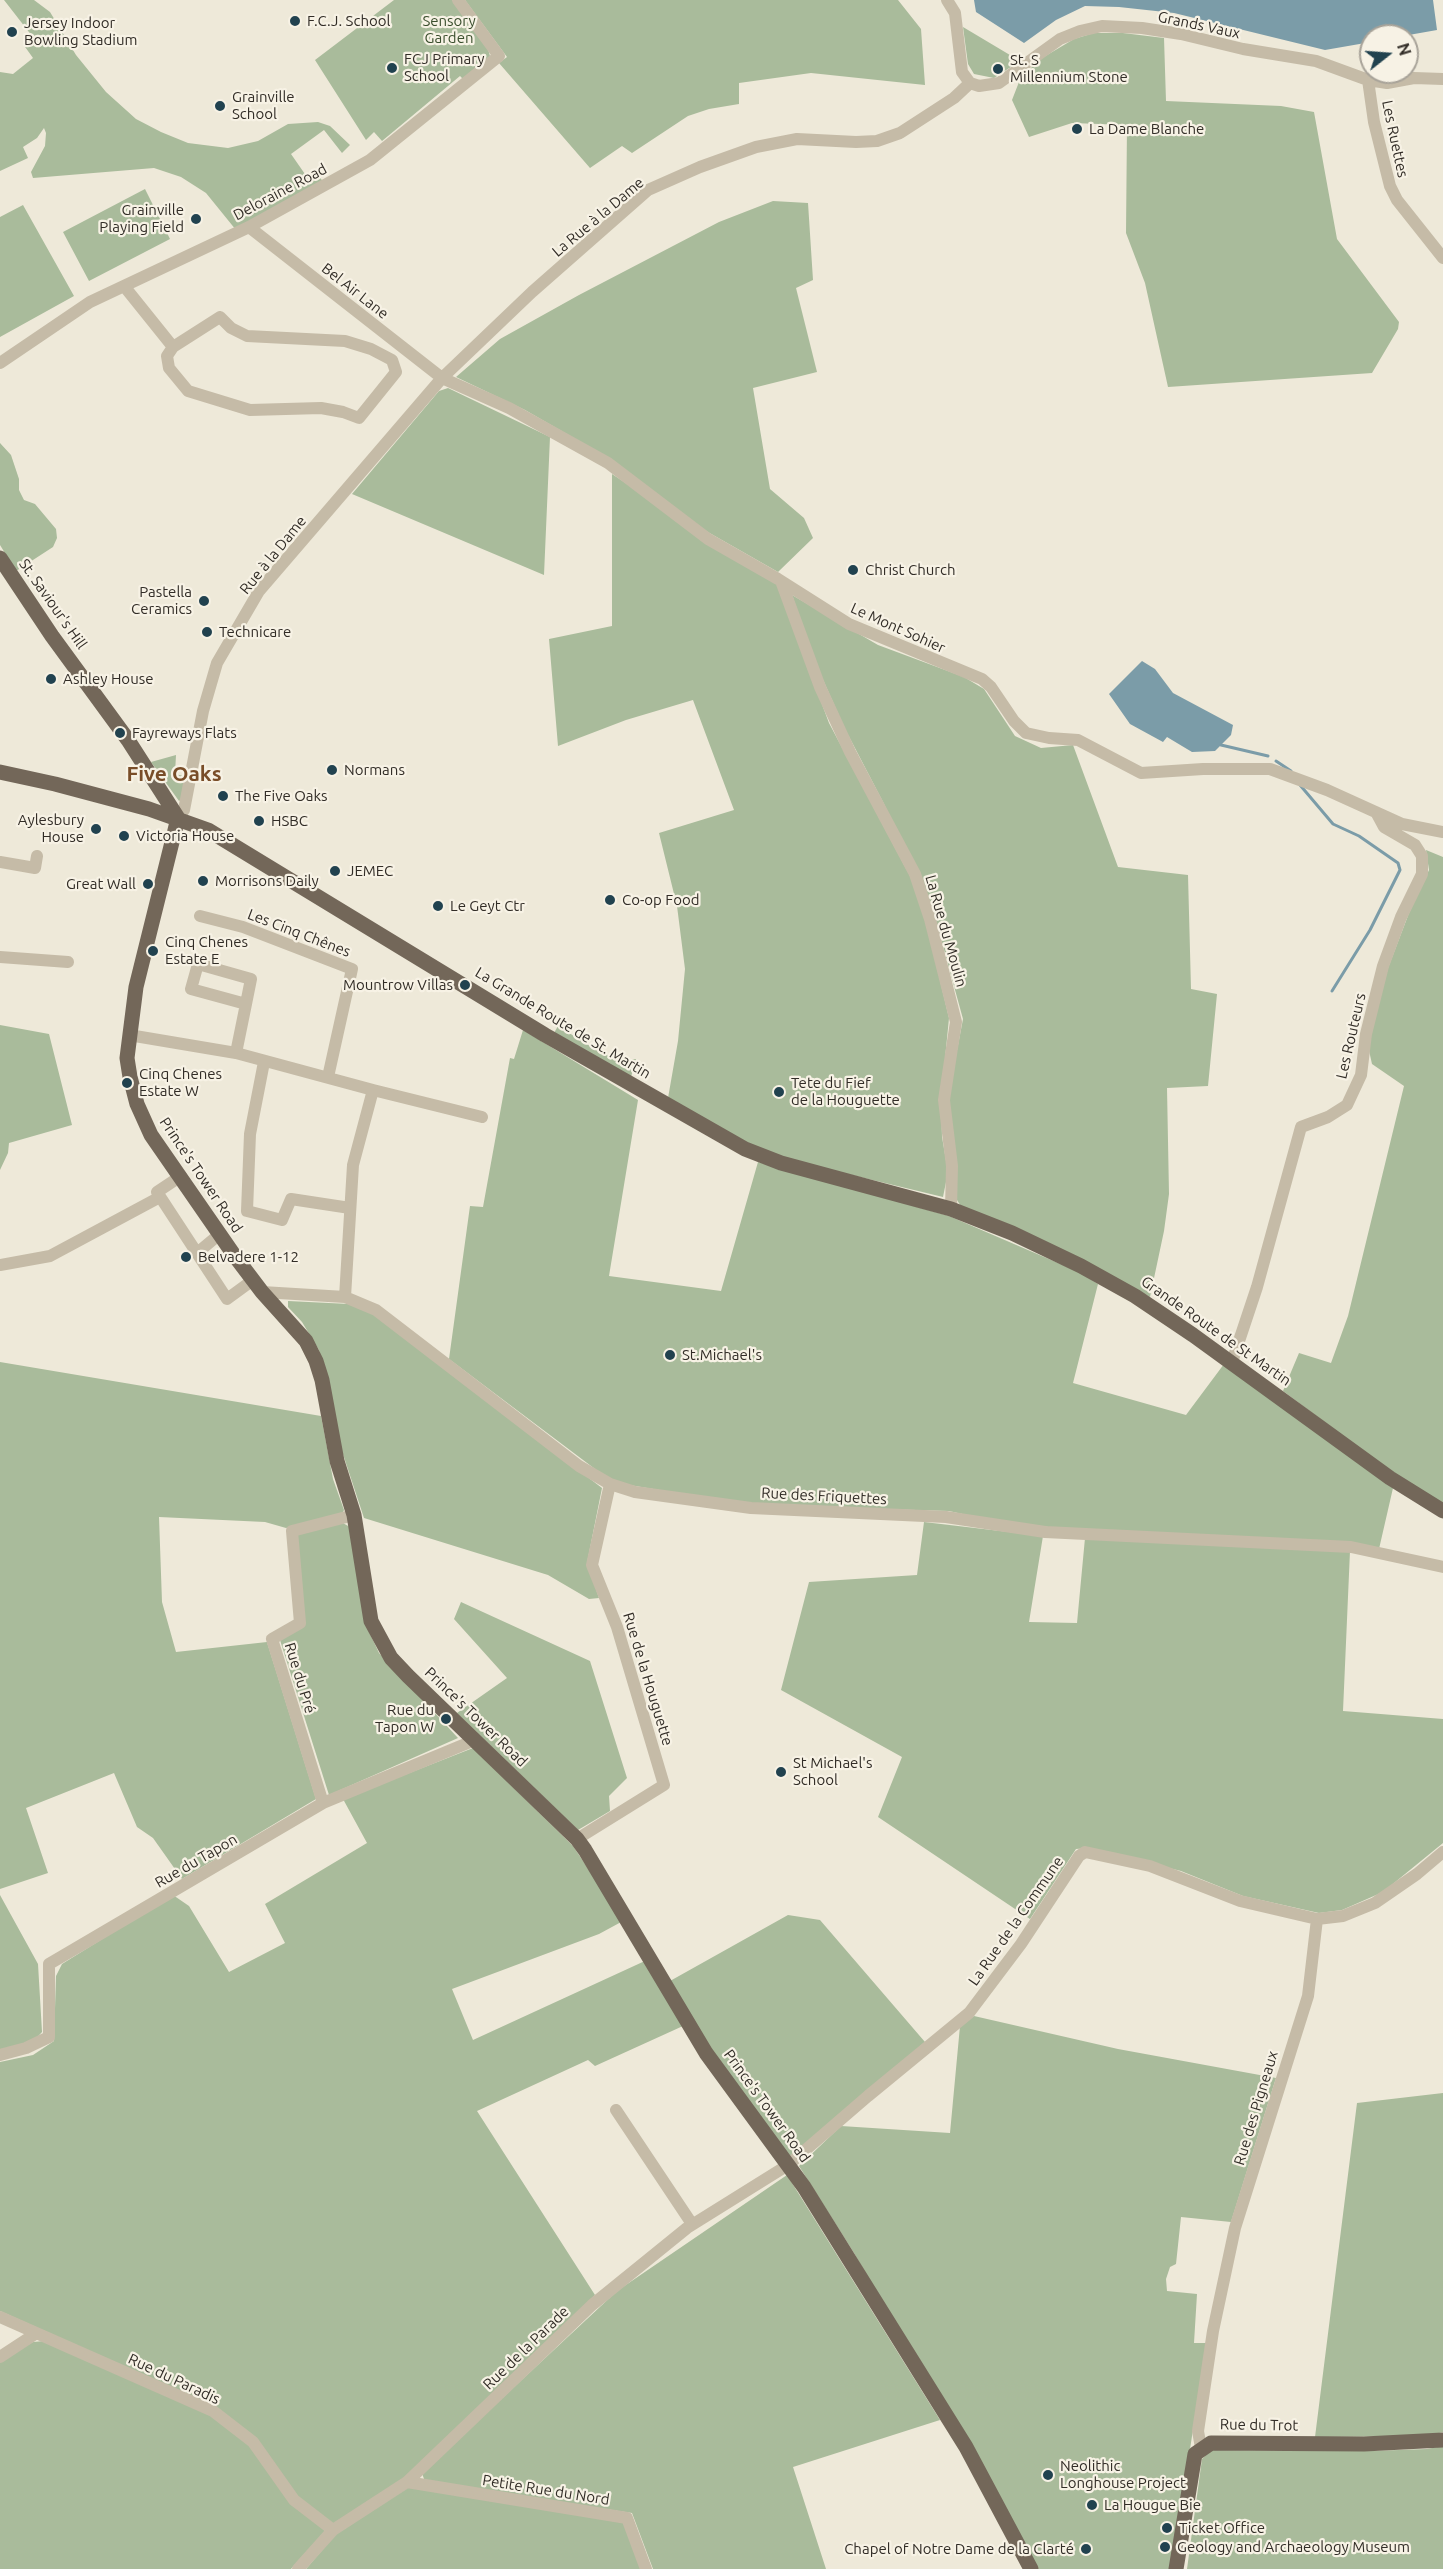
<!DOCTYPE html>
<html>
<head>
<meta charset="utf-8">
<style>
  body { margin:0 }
  #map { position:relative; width:1443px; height:2569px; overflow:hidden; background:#eee9d9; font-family:Ubuntu,sans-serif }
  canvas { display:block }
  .north { position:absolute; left:1359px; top:24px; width:60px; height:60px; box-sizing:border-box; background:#f7f2e5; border:2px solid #a8a399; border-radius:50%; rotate:73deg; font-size:16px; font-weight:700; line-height:24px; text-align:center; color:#322d27 }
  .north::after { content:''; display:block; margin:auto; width:21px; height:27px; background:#21424f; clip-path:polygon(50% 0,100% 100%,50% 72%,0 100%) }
</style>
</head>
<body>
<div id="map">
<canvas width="1443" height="2569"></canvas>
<div class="north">N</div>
</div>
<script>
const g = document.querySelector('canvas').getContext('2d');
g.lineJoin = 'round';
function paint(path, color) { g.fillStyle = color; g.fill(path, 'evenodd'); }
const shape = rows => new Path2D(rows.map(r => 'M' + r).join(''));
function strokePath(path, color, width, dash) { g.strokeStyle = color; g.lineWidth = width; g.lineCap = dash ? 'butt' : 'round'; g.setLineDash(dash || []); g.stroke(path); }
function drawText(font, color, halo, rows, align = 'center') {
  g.font = font + ' Ubuntu,sans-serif'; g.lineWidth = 4.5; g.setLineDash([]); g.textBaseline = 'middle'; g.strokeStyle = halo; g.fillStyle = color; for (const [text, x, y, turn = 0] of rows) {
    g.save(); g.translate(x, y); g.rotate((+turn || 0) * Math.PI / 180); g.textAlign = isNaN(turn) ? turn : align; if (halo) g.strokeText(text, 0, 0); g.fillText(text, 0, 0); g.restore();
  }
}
paint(shape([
  [4,0,34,0,50,12,76,55,106,92,136,119,161,132,188,143,228,148,258,141,288,124,318,122,330,126,350,145,342,153,324,130,291,154,307,177,316,171,323,182,236,230,206,193,181,177,154,168,33,178,31,172,45,146,46,133,44,128,37,138,23,147,28,158,0,171,0,72,13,74,33,58,23,44,32,36],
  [394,0,452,0,488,49,490,56,463,79,460,76,382,141,374,132,366,140,315,60],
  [465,0,898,0,921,29,925,85,811,73,739,83,739,104,709,109,688,116,632,153,622,146,590,168,499,63,507,57],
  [963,27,1020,61,994,78,974,74,968,64],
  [1094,33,1123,33,1164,38,1166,101,1281,106,1314,112,1337,239,1399,322,1398,329,1372,373,1168,387,1145,283,1126,233,1127,125,1072,123,1029,137,1012,100,1019,82,1037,61,1074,39],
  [145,189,170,239,89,281,63,232],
  [773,201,808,203,813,280,796,288,817,372,753,388,770,489,804,518,813,538,778,572,706,531,610,459,525,410,456,377,500,339,579,295,719,222],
  [23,205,74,296,0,337,0,217],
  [448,388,550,437,544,575,352,494,439,391],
  [0,443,11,455,19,479,19,490,24,500,35,504,56,529,57,538,53,547,16,571,0,545],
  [612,474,777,583,829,723,911,878,925,918,949,1018,941,1100,942,1137,948,1172,943,1197,769,1155,668,1098,678,1041,685,969,677,906,659,833,734,810,693,700,626,720,558,746,549,639,612,626],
  [792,595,878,645,964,677,984,689,1015,736,1041,748,1073,745,1118,867,1188,875,1191,989,1217,994,1208,1086,1167,1088,1169,1194,1164,1231,1150,1297,1066,1253,962,1208,957,1200,950,1117,950,1087,963,1019,932,906,883,802,844,727,816,664],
  [176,755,175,774,188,777,184,797,179,801,151,762],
  [1426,850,1443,857,1443,1505,1382,1465,1283,1391,1299,1353,1331,1363,1348,1316,1404,1086,1372,1064,1368,1046,1388,968,1409,913,1429,870],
  [0,1025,49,1034,72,1125,9,1143,8,1153,0,1170],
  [558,1026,601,1053,623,1061,636,1059,631,1077,554,1033],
  [523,1030,638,1100,609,1276,721,1291,758,1162,949,1216,1079,1272,1098,1284,1073,1383,1186,1415,1224,1364,1393,1488,1379,1549,1074,1530,989,1520,949,1511,750,1505,617,1483,599,1472,449,1359,470,1206,483,1207,510,1058,514,1059],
  [288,1301,349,1304,373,1314,602,1488,587,1563,599,1598,589,1599,548,1575,364,1518,340,1445,319,1350,302,1322,288,1307],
  [0,1362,321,1416,333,1479,344,1510,341,1516,286,1528,265,1522,159,1517,162,1602,176,1652,267,1642,316,1799,182,1879,153,1838,137,1827,114,1773,26,1808,48,1873,0,1889],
  [341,1522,350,1527,365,1623,379,1653,458,1738,329,1795,280,1640,305,1624,296,1533],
  [924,1522,1043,1536,1029,1622,1077,1623,1085,1538,1350,1551,1343,1711,1443,1719,1443,1843,1383,1892,1342,1910,1319,1913,1243,1896,1181,1871,1088,1848,1076,1849,1030,1919,878,1817,902,1757,781,1690,809,1582,917,1575],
  [461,1602,590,1661,627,1778,609,1796,610,1811,578,1830,457,1713,507,1678,454,1619],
  [473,1748,573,1846,623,1921,599,1934,452,1989,473,2040,647,1960,683,2026,595,2066,588,2060,477,2111,595,2295,403,2480,332,2525,300,2500,260,2443,150,2378,0,2311,0,2062,33,2055,54,2041,56,1976,62,1964,173,1895,189,1906,229,1972,285,1943,265,1904,367,1843,343,1799],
  [0,1895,38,1964,42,2032,30,2045,0,2051],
  [788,1915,820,1920,925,2042,790,2158,710,2050,670,1981],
  [974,2016,1118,2049,1276,2078,1231,2222,1181,2217,1176,2264,1170,2267,1166,2279,1167,2291,1197,2294,1194,2343,1206,2343,1172,2569,1036,2569,854,2253,799,2166,841,2126,950,2133,960,2026],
  [1443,2093,1443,2432,1427,2436,1315,2437,1357,2103],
  [787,2175,940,2420,793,2467,826,2569,653,2569,632,2513,425,2482,422,2473,617,2291],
  [44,2341,202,2408,250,2443,325,2531,291,2569,0,2569,0,2361,33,2342],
  [1443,2446,1443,2569,1187,2569,1202,2459,1211,2450,1370,2451,1427,2449],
  [407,2488,420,2488,624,2523,641,2569,306,2569,335,2535]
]), '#a9bb9b');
paint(shape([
  [974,0,1433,0,1437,30,1403,36,1371,36,1371,42,1325,50,1174,13,1119,7,1085,6,1056,20,1024,43,976,12],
  [1142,661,1155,669,1173,693,1233,725,1231,735,1215,751,1192,752,1167,737,1163,742,1130,724,1109,694]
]), '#7b9ca8');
strokePath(shape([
  [1221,745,1268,756],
  [1276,761,1291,771],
  [1300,785,1333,824,1359,836,1398,863,1400,870,1370,930,1332,991]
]), '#7b9ca8', 3);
strokePath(shape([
  [947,0,955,13,962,72,970,83,979,86,999,83,1060,39,1080,31,1102,26,1142,28,1181,34,1243,49,1316,61,1368,80,1387,83,1414,78,1443,79],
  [1368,80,1374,122,1390,186,1397,200,1443,258],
  [249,227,442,378,509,408,608,463,708,539,778,579,849,624,982,679,991,687,1014,721,1026,733,1049,738,1078,740,1141,773,1203,769,1270,769,1327,790,1402,824,1443,832],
  [124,286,173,347],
  [220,317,231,328,247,336,345,341,371,349,392,360,396,372,359,418,343,412,321,408,250,410,188,391,169,368,167,356,173,347,220,317],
  [0,363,90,302,249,227,370,160,499,56,458,0],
  [781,581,820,687,850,752,915,874,930,919,956,1022,944,1100,952,1166,951,1209],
  [178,818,184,810,203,711,217,663,259,591,442,378,532,292,648,190,700,167,756,147,797,139,856,142,877,141,900,133,954,98,970,83],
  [0,862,35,868,37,856],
  [200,916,243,927,352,969,328,1077],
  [0,957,68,962],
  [129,1035,236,1053,373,1090,353,1165,345,1297],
  [236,1053,246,1004,251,979,198,964,191,989,246,1004],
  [264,1062,250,1134,247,1211,282,1220,291,1199,350,1208],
  [373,1090,482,1117],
  [181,1176,157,1192,227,1299,253,1280],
  [197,1253,215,1238],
  [0,1265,50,1256,160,1197],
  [262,1292,345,1297,376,1310,579,1466,610,1484,635,1492,751,1508,946,1517,1045,1532,1351,1547,1443,1567],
  [1232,1362,1257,1287,1301,1127,1328,1117,1347,1105,1361,1075,1366,1034,1383,966,1401,917,1422,874,1422,856,1415,845,1384,827,1377,814],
  [323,1803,272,1639,300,1623,292,1531,354,1515],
  [577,1839,664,1785,617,1627,592,1565,610,1484],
  [0,2055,26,2048,49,2037,49,1964,323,1803,475,1740],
  [616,2110,692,2224],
  [0,2317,213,2411,253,2442,294,2500,333,2530],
  [0,2357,35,2334],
  [1201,2448,1198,2431,1213,2331,1235,2228,1308,1996,1317,1919,1343,1916,1375,1903,1417,1874,1443,1852],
  [407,2482,627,2518,646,2569],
  [298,2569,333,2530,407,2482,592,2305,687,2228,788,2165,868,2096,969,2013,1021,1944,1079,1856,1085,1852,1150,1866,1240,1901,1317,1919]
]), '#c5bba7', 12);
strokePath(shape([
  [0,558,52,636,128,740,178,818],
  [0,772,55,784,149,809,208,830,545,1035,745,1149,781,1163,951,1209,1012,1233,1081,1266,1135,1296,1193,1335,1390,1478,1443,1511],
  [178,818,136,987,127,1058,130,1077,137,1104,151,1135,234,1255,262,1292,306,1341,316,1361,322,1380,337,1461,354,1515,371,1621,391,1658,408,1676,577,1839,585,1850,706,2053,804,2187,966,2447,1031,2569],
  [1176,2569,1195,2454,1211,2443,1364,2444,1443,2440]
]), '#736759', 15);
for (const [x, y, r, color] of [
  [295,21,6,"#21424f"],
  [12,32,6,"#21424f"],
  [392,68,6,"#21424f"],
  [998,69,6,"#21424f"],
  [220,106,6,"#21424f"],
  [1077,129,6,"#21424f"],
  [196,219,6,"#21424f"],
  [853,570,6,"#21424f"],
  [204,601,6,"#21424f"],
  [207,632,6,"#21424f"],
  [51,679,6,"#21424f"],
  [120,733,6,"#21424f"],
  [332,770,6,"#21424f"],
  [223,796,6,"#21424f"],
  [259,821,6,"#21424f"],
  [96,829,6,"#21424f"],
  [124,836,6,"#21424f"],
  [335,871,6,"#21424f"],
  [203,881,6,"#21424f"],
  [148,884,6,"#21424f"],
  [610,900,6,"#21424f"],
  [438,906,6,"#21424f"],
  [153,951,6,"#21424f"],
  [465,985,6,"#21424f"],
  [127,1083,6,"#21424f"],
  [779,1092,6,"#21424f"],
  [186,1257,6,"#21424f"],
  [670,1355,6,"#21424f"],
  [446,1719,6,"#21424f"],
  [781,1772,6,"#21424f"],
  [1048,2475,6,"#21424f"],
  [1092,2505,6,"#21424f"],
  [1167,2528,6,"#21424f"],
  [1165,2547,6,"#21424f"],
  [1086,2549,6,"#21424f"]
]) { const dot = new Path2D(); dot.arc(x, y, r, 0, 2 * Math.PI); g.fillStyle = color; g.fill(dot); strokePath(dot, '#f7f2e5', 2); }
drawText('15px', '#322d27', '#f7f2e5', [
  ["F.C.J. School",307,21],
  ["Jersey Indoor",24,23],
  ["Bowling Stadium",24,40],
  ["FCJ Primary",404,59],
  ["School",404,76],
  ["St. S",1010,60],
  ["Millennium Stone",1010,77],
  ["Grainville",232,97],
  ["School",232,114],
  ["La Dame Blanche",1089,129],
  ["Grainville",184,210,"right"],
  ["Playing Field",184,227,"right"],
  ["Christ Church",865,570],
  ["Pastella",192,592,"right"],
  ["Ceramics",192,609,"right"],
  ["Technicare",219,632],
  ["Ashley House",63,679],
  ["Fayreways Flats",132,733],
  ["Normans",344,770],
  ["The Five Oaks",235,796],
  ["Aylesbury",84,820,"right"],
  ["House",84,837,"right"],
  ["HSBC",271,821],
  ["Victoria House",136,836],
  ["JEMEC",347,871],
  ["Morrisons Daily",215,881],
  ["Great Wall",136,884,"right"],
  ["Co-op Food",622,900],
  ["Le Geyt Ctr",450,906],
  ["Cinq Chenes",165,942],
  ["Estate E",165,959],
  ["Mountrow Villas",453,985,"right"],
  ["Cinq Chenes",139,1074],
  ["Estate W",139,1091],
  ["Tete du Fief",791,1083],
  ["de la Houguette",791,1100],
  ["Belvadere 1-12",198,1257],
  ["St.Michael's",682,1355],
  ["Rue du",434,1710,"right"],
  ["Tapon W",434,1727,"right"],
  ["St Michael's",793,1763],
  ["School",793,1780],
  ["Neolithic",1060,2466],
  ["Longhouse Project",1060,2483],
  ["La Hougue Bie",1104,2505],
  ["Ticket Office",1179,2528],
  ["Geology and Archaeology Museum",1177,2547],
  ["Chapel of Notre Dame de la Clarté",1074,2549,"right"]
], 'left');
drawText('15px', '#3a4e2d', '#f7f2e5', [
  ["Sensory",449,21],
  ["Garden",449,38]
]);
drawText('15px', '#322d27', '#f7f2e5', [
  ["Grands Vaux",1199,25,12],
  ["Les Ruettes",1395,139,78],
  ["Deloraine Road",280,192,-28],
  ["La Rue à la Dame",598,217,-40],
  ["Bel Air Lane",355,291,38],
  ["Rue à la Dame",273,555,-51],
  ["St. Saviour's Hill",53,604,55],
  ["Le Mont Sohier",898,628,24],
  ["La Rue du Moulin",946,931,74],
  ["Les Cinq Chênes",299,933,21],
  ["La Grande Route de St. Martin",563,1023,31],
  ["Les Routeurs",1351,1036,-77],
  ["Prince's Tower Road",201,1175,56],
  ["Grande Route de St Martin",1216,1331,35],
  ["Rue des Friquettes",824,1496,3],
  ["Rue du Pré",300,1678,73],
  ["Rue de la Houguette",648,1679,73],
  ["Prince's Tower Road",476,1717,44],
  ["Rue du Tapon",196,1861,-30],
  ["La Rue de la Commune",1016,1921,-55],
  ["Prince's Tower Road",767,2106,54],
  ["Rue des Pigneaux",1256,2108,-73],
  ["Rue de la Parade",526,2348,-44],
  ["Rue du Paradis",174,2379,25],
  ["Rue du Trot",1259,2425,1],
  ["Petite Rue du Nord",546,2490,9]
]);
drawText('bold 21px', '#794d28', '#f7f2e5', [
  ["Five Oaks",174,774]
]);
</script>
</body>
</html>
